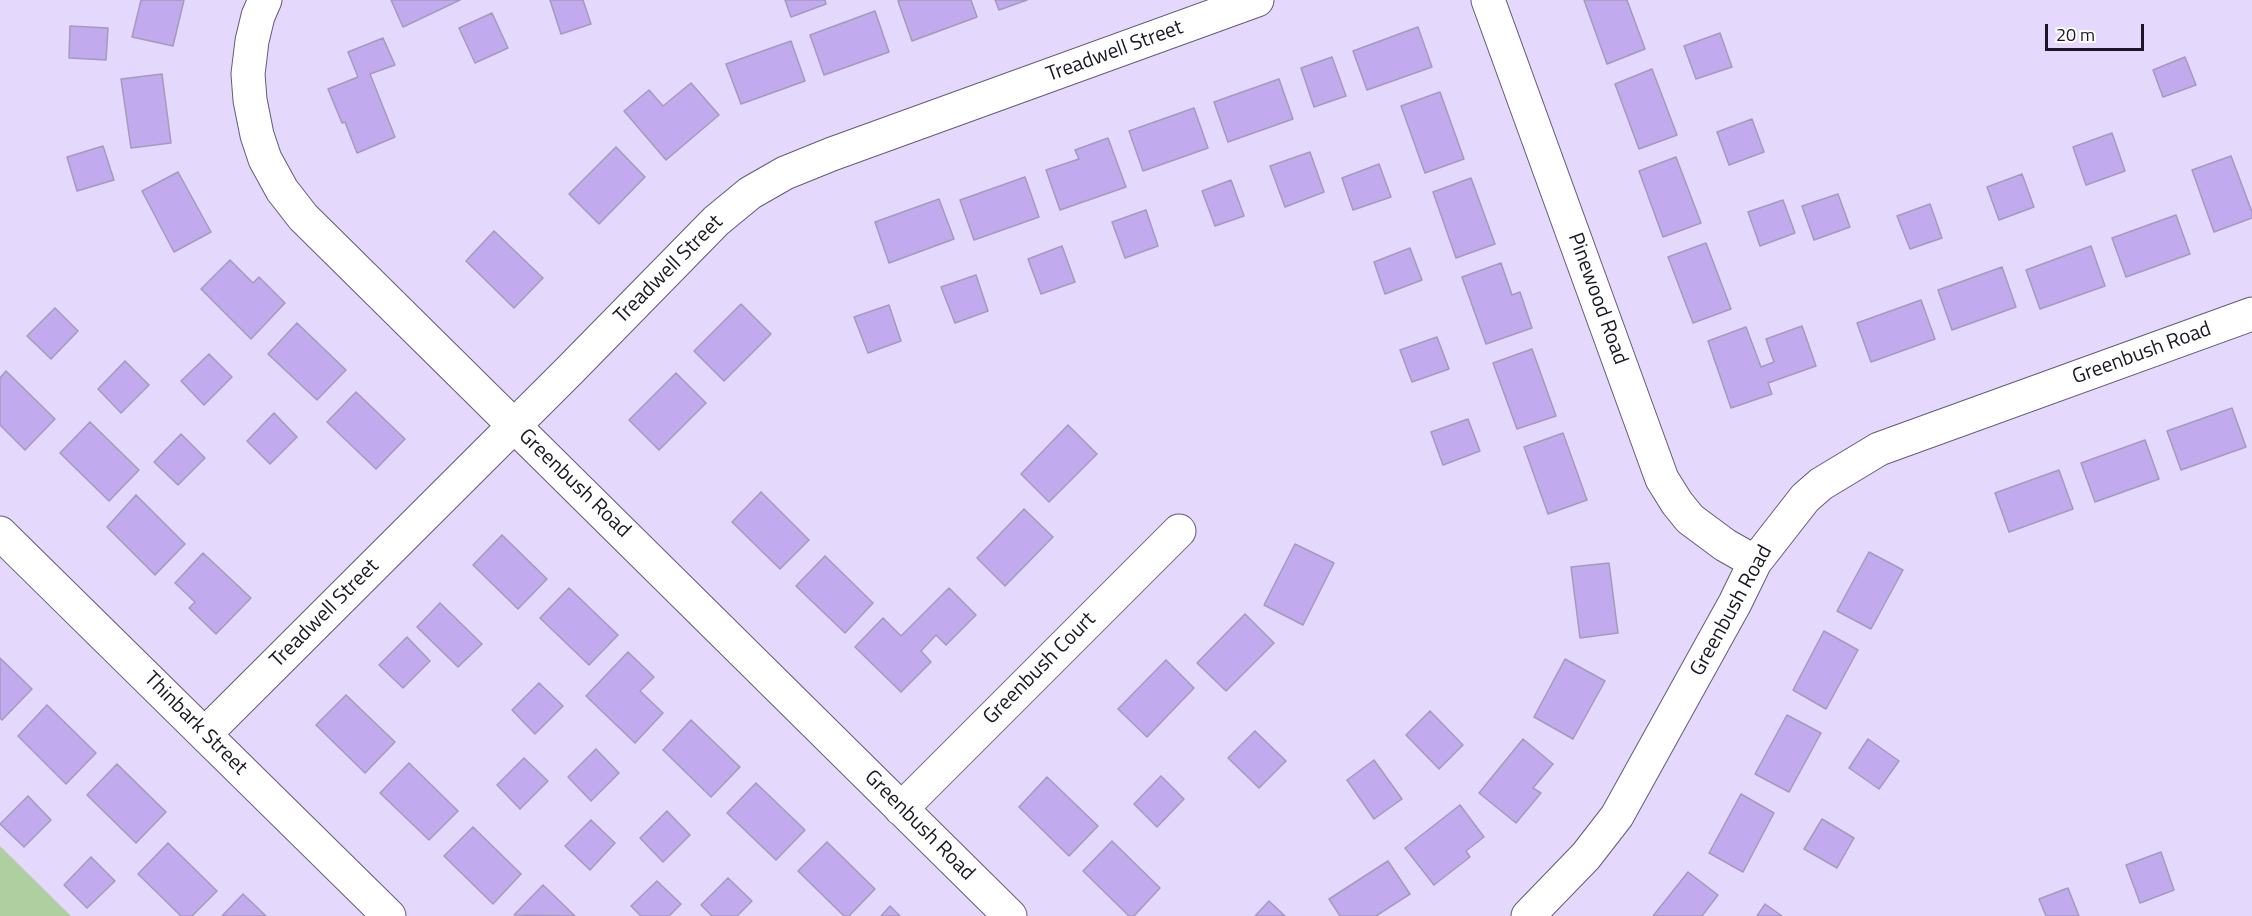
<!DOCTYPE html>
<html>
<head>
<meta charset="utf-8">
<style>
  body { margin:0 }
  #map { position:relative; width:2252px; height:916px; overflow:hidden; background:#e4d8fc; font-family:"Titillium Web",sans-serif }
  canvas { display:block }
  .scale { position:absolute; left:2045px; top:24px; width:99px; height:27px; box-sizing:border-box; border:3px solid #1b1723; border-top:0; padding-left:8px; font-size:18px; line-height:21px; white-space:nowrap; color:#1b1723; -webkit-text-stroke:4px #fff; paint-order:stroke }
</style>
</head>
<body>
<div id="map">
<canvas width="2252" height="916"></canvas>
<div class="scale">20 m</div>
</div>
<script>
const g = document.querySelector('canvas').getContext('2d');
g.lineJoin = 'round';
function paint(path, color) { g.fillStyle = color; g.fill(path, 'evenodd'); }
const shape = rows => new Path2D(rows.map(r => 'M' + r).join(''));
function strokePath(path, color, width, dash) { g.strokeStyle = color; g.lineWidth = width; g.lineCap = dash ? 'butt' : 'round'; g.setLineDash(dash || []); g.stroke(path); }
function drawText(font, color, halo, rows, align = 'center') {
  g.font = font + ' "Titillium Web",sans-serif'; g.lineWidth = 6; g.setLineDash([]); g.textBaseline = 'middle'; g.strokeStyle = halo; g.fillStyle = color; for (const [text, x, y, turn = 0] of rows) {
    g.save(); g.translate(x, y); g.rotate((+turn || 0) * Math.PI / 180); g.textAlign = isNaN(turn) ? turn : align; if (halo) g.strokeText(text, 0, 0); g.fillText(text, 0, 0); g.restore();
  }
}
paint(shape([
  [0,846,71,916,0,916]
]), '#afcfa1');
const building = shape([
  [141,0,184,0,173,46,132,37,141,0],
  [391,0,460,0,403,27,391,0],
  [550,0,583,0,591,24,561,34,550,0],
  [785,0,825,0,826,4,791,17,785,0],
  [901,0,971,0,977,17,912,41,898,1,901,0],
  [995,0,1027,0,999,10,995,0],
  [1584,0,1627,0,1645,49,1607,64,1584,0],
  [875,11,889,52,824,75,810,35,875,11],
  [492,13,508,48,475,63,459,28,492,13],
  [70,26,108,28,106,60,69,58,70,26],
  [1418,27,1432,67,1367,90,1353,51,1418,27],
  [1720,33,1732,67,1696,79,1684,46,1720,33],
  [383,38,395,65,370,74,395,137,357,153,345,122,342,123,328,89,358,77,348,52,383,38],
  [791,41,805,81,741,104,726,64,791,41],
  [1332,57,1346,96,1314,107,1301,68,1332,57],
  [2185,57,2196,85,2163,97,2153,70,2185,57],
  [1652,69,1677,135,1639,149,1615,84,1652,69],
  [162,74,171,143,131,148,121,79,162,74],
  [1279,79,1293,119,1228,142,1214,102,1279,79],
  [691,83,719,115,666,160,624,111,649,90,663,106,691,83],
  [1440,92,1464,159,1425,173,1401,106,1440,92],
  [1194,108,1208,148,1143,171,1129,131,1194,108],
  [1752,119,1764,152,1729,165,1717,132,1752,119],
  [2112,133,2125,171,2086,185,2073,147,2112,133],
  [1108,138,1126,187,1060,210,1046,170,1079,159,1075,150,1108,138],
  [103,146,114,180,77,191,67,157,103,146],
  [616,147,645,177,599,224,569,194,616,147],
  [1310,152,1324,192,1285,207,1270,166,1310,152],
  [2231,156,2252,212,2252,218,2214,232,2192,170,2231,156],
  [1676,157,1701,223,1663,237,1639,171,1676,157],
  [1379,164,1391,197,1353,210,1342,178,1379,164],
  [178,172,211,232,174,252,142,191,178,172],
  [2022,174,2034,207,1999,220,1987,187,2022,174],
  [1025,177,1039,217,974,240,960,200,1025,177],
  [1471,178,1495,244,1456,258,1433,192,1471,178],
  [1231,180,1244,216,1215,226,1202,191,1231,180],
  [1838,194,1850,227,1814,240,1802,206,1838,194],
  [939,199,954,239,889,263,875,222,939,199],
  [1783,200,1795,233,1760,246,1748,212,1783,200],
  [1930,204,1942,238,1910,249,1897,216,1930,204],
  [1146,210,1158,246,1125,258,1112,222,1146,210],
  [2176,215,2190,254,2126,277,2112,238,2176,215],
  [494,231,543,278,514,308,466,261,494,231],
  [1706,243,1731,309,1693,323,1668,257,1706,243],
  [1062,246,1075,282,1041,294,1028,259,1062,246],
  [2091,246,2105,286,2040,309,2026,270,2091,246],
  [1410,248,1422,280,1385,294,1374,262,1410,248],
  [230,260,253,283,259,277,285,303,251,339,201,289,230,260],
  [1501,263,1512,295,1520,292,1532,328,1486,344,1462,277,1501,263],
  [2002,267,2016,307,1952,330,1938,290,2002,267],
  [976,275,988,311,955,323,941,287,976,275],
  [1921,300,1935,339,1871,362,1857,323,1921,300],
  [741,304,771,334,724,381,694,351,741,304],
  [889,305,901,341,868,353,854,317,889,305],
  [55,308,78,331,51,359,27,336,55,308],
  [297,323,346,370,317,400,268,354,297,323],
  [1802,326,1816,366,1768,383,1772,394,1731,408,1708,341,1746,327,1761,367,1774,362,1766,339,1802,326],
  [1437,337,1449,369,1412,382,1400,350,1437,337],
  [1532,349,1556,416,1517,429,1493,363,1532,349],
  [209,354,232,377,204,405,181,381,209,354],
  [125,361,149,385,121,413,98,389,125,361],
  [6,371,55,419,25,450,0,425,0,378,6,371],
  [676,373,706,403,659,450,629,420,676,373],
  [356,392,405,439,376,469,327,422,356,392],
  [2232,408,2246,447,2181,470,2167,431,2232,408],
  [274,413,297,437,270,464,247,441,274,413],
  [1468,419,1480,451,1443,465,1431,432,1468,419],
  [90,422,139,470,109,501,60,453,90,422],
  [1068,425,1097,454,1049,502,1021,474,1068,425],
  [1563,433,1587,500,1548,514,1524,447,1563,433],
  [181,434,205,458,178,485,154,462,181,434],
  [2145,440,2159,479,2095,502,2081,463,2145,440],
  [2059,470,2073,509,2009,532,1995,493,2059,470],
  [761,492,809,540,780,569,732,522,761,492],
  [136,495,185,544,155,575,107,527,136,495],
  [1024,509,1053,537,1005,586,977,558,1024,509],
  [502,535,547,579,518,609,473,565,502,535],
  [1295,544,1334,563,1303,625,1264,605,1295,544],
  [1869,552,1903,570,1871,629,1837,611,1869,552],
  [203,553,251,598,216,634,189,608,195,602,175,583,203,553],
  [825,556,873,603,845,633,796,586,825,556],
  [1609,563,1618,633,1580,638,1571,567,1609,563],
  [569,588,618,635,589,665,540,618,569,588],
  [949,588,976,615,946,645,936,635,921,651,931,662,901,692,855,647,883,618,901,636,949,588],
  [440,603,482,644,458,667,417,627,440,603],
  [1245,614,1274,643,1226,691,1197,663,1245,614],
  [1824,631,1858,650,1826,709,1793,690,1824,631],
  [407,637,430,661,403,688,379,665,407,637],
  [628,652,654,677,640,691,663,713,635,743,586,696,628,652],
  [0,658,32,689,2,720,0,718,0,658],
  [1565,659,1605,681,1573,739,1534,717,1565,659],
  [1166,660,1194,688,1147,737,1118,709,1166,660],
  [539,683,563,706,535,734,512,710,539,683],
  [346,695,395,742,365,773,316,725,346,695],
  [47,705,96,753,66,784,18,736,47,705],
  [1430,711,1463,745,1439,769,1406,735,1430,711],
  [1787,715,1821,733,1789,792,1755,774,1787,715],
  [691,720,740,767,711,797,663,750,691,720],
  [1255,731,1286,761,1259,788,1228,758,1255,731],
  [1523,739,1553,764,1533,788,1541,793,1516,823,1479,793,1523,739],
  [1868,739,1899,761,1879,789,1849,768,1868,739],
  [596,749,619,773,591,801,568,777,596,749],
  [524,758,548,781,520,809,497,785,524,758],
  [1374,760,1402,799,1374,819,1347,780,1374,760],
  [409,763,458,811,429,840,380,793,409,763],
  [117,764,166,812,136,843,87,795,117,764],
  [1161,776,1184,799,1157,827,1134,804,1161,776],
  [1047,777,1098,826,1069,856,1019,807,1047,777],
  [756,783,805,830,776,860,727,813,756,783],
  [1741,794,1774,813,1743,872,1709,853,1741,794],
  [28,796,51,820,24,847,0,824,28,796],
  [1460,805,1484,837,1466,851,1470,857,1434,885,1405,848,1460,805],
  [667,811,690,835,663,862,640,838,667,811],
  [1822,819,1854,838,1837,868,1804,849,1822,819],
  [591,820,615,843,590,870,565,846,591,820],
  [473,827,521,874,493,904,444,856,473,827],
  [1112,841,1160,888,1134,916,1129,916,1083,871,1112,841],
  [827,842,875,889,849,916,844,916,798,871,827,842],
  [168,843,217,891,192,916,181,916,138,874,168,843],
  [2161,852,2174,890,2140,903,2126,865,2161,852],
  [91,857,115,881,87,908,64,885,91,857],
  [1388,861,1410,894,1376,916,1340,916,1329,899,1388,861],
  [1688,872,1718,895,1702,916,1653,916,1688,872],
  [728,878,752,901,737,916,712,916,701,905,728,878],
  [657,881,681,904,669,916,641,916,631,906,657,881],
  [543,885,575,916,514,915,543,885],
  [2068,888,2079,916,2046,916,2039,899,2068,888],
  [243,894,266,916,222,916,243,894],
  [1269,901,1285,916,1255,916,1269,901],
  [1765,904,1782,916,1757,916,1765,904],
  [890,906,900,916,881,916,890,906]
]);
paint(building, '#c2aaee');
strokePath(building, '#a59abc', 1.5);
const minor = shape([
  [265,0,258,16,252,41,248,74,250,100,257,135,265,159,282,190,303,217,1010,916],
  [1488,0,1662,479,1677,503,1690,519,1725,545,1755,562],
  [0,533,389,916],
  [205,734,570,370,716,221,750,193,785,173,832,154,1257,0],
  [901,809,1179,531],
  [1528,916,1586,856,1617,816,1735,603,1755,562,1805,498,1821,484,1879,449,2252,314]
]);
strokePath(minor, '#655a79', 35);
strokePath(minor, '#fff', 33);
drawText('21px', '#1b1723', '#fff', [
  ["Treadwell Street",1115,52,-20],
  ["Treadwell Street",669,270,-45],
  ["Pinewood Road",1597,299,70],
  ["Greenbush Road",2142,354,-20],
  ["Greenbush Road",574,484,44],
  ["Greenbush Road",1732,611,-61],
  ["Treadwell Street",325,614,-45],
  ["Greenbush Court",1040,669,-45],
  ["Thinbark Street",195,724,45],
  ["Greenbush Road",919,826,45]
]);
</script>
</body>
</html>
